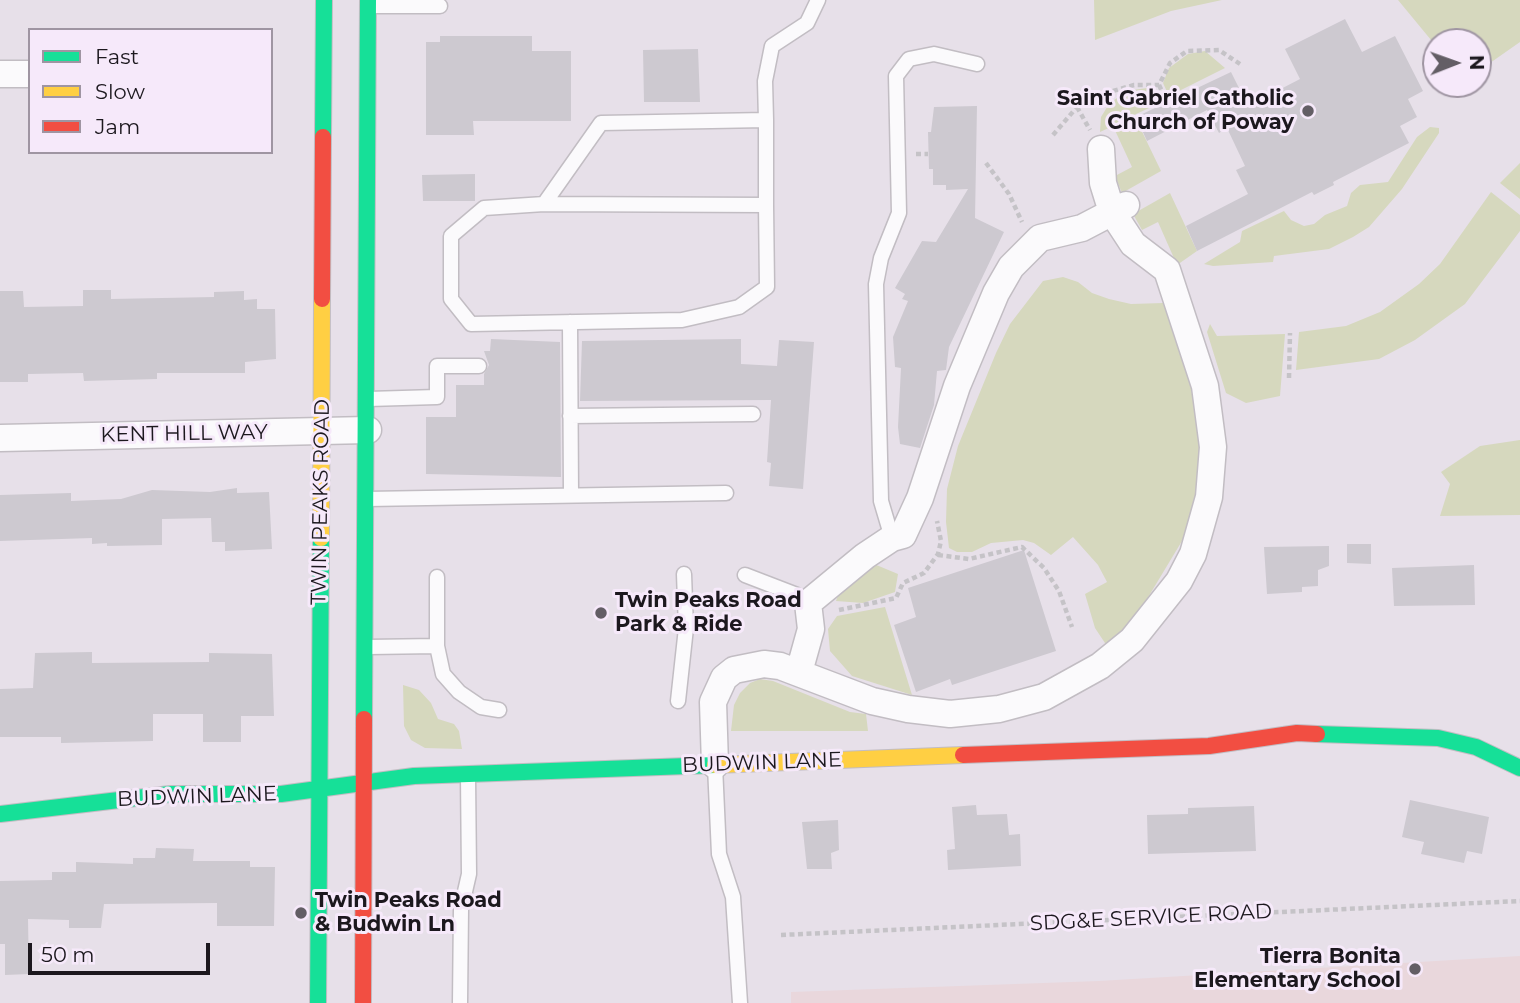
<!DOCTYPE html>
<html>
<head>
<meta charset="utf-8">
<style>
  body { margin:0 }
  #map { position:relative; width:1520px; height:1003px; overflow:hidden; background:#e7e0e9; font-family:Montserrat,sans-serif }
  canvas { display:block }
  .legend { position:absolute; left:28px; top:28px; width:245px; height:126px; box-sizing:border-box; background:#f6e9fa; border:2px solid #9f95a2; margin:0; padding:9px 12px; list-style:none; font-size:21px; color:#1c181e }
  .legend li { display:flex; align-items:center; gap:14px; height:35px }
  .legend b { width:35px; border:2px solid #9f95a2 }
  .north { position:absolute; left:1422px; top:28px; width:70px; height:70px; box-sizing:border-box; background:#f6e9fa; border:2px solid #9f95a2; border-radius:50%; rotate:89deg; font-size:19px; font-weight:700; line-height:28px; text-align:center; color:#1c181e }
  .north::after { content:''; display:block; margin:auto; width:24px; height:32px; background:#635e65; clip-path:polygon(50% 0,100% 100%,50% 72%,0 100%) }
  .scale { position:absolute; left:28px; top:943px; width:182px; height:32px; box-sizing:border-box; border:4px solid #1c181e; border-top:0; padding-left:9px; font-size:21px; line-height:24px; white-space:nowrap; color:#1c181e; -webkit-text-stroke:5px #f6e9fa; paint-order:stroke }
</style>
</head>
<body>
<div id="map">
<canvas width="1520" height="1003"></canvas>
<ul class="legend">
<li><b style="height:9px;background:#16e098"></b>Fast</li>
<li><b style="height:9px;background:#ffcf43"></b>Slow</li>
<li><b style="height:9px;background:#f24e42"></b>Jam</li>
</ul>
<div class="north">N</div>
<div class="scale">50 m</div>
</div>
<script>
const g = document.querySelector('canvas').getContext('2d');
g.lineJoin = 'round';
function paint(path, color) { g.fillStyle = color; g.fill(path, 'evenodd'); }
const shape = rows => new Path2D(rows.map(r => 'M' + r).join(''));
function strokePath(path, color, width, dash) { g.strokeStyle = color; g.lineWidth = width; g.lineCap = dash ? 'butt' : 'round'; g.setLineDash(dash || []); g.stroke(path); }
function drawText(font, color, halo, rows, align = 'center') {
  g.font = font + ' Montserrat,sans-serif'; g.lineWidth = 6; g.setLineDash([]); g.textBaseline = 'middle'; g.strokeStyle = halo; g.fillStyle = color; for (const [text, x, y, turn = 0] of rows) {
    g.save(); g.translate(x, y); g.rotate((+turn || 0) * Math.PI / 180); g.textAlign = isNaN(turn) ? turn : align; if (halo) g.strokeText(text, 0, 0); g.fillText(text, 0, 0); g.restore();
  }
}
paint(shape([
  [1520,956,1520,1003,791,1003,791,992,1099,981]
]), '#e9d7dc');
paint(shape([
  [1094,0,1222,0,1171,11,1095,40],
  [1398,0,1520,0,1520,42,1480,70,1478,42,1436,42,1436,46],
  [1205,51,1225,68,1169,96,1163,83,1169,68,1188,54],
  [1154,87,1162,102,1134,115,1161,171,1122,193,1115,176,1132,167,1113,126,1100,132,1101,117,1109,104,1126,91],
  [1430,127,1439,128,1439,133,1402,189,1369,227,1353,237,1329,249,1274,256,1273,262,1213,266,1204,264,1240,242,1242,231,1284,211,1291,220,1304,226,1314,224,1325,215,1347,206,1351,193,1360,185,1388,182,1417,137],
  [1520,163,1520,199,1500,183],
  [1491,192,1520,215,1520,231,1465,304,1415,340,1379,359,1296,370,1299,332,1346,326,1380,312,1419,284,1440,264],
  [1170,193,1197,251,1177,265,1158,222,1142,230,1133,214],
  [1063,277,1078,282,1092,293,1109,299,1131,304,1163,303,1188,370,1200,442,1200,464,1195,505,1185,536,1138,614,1107,646,1095,628,1085,594,1107,582,1098,565,1073,537,1051,555,1034,543,1023,540,991,543,972,552,957,552,949,548,946,522,947,489,958,446,996,353,1010,324,1043,281],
  [1210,324,1217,336,1285,334,1280,396,1246,403,1226,393,1207,332],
  [1520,440,1520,515,1440,516,1450,484,1441,472,1480,446],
  [874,564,898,574,895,592,863,603,836,601,839,592],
  [885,607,912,695,852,676,830,651,828,629,837,616],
  [760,679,773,681,850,712,866,714,868,731,731,731,734,705,740,693,750,683],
  [403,685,419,690,431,703,438,719,454,724,459,731,462,749,425,748,411,740,404,726]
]), '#d6d8be');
paint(shape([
  [1345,19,1362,52,1395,36,1423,91,1408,99,1417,117,1400,126,1409,143,1333,182,1334,185,1314,195,1312,192,1197,251,1186,226,1248,194,1236,170,1245,166,1227,128,1219,133,1207,110,1147,141,1136,117,1231,72,1248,106,1300,79,1285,49],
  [440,36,532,36,532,51,571,51,571,121,473,121,474,135,426,135,426,42,440,42],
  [698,49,700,102,644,102,643,50],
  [977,106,975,218,1004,232,949,347,946,370,937,371,934,405,920,448,900,444,898,427,901,368,895,367,893,337,908,301,902,299,905,294,895,288,922,241,936,242,968,189,946,190,946,185,933,185,933,169,929,169,928,132,931,132,934,107],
  [475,174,475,201,423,201,422,175],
  [83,290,111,290,111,299,214,297,214,292,244,291,244,300,257,299,257,309,275,309,276,359,245,362,245,373,157,373,157,379,84,381,83,373,28,374,28,382,0,382,0,291,23,291,24,307,83,306],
  [491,339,560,342,561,477,426,474,426,417,456,417,456,385,484,385,484,374,489,365,484,351,490,351],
  [741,339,741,364,777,366,779,340,814,342,803,489,769,486,771,463,767,462,771,400,580,401,582,341],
  [237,488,237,493,269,492,272,549,225,551,225,542,212,542,211,518,162,519,162,545,107,546,107,543,92,544,92,538,0,541,0,495,71,493,71,501,121,499,152,490,210,492],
  [1347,544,1371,544,1371,564,1347,563],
  [1329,546,1329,566,1318,570,1318,586,1302,587,1302,592,1267,594,1264,547],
  [1024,550,1056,651,952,685,950,679,916,692,894,625,916,617,908,588],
  [1474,565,1475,605,1394,606,1392,568],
  [92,652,92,663,209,662,209,653,272,654,274,716,241,716,241,742,203,742,203,714,153,714,153,741,61,743,61,737,0,737,0,689,33,688,35,653],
  [1410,800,1489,817,1482,854,1467,851,1464,863,1421,854,1424,842,1402,837],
  [976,805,977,815,1007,814,1009,835,1020,834,1021,866,948,870,947,850,955,849,952,807],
  [1254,806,1256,851,1148,854,1147,815,1188,814,1188,808],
  [838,820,839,850,831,853,832,869,807,869,802,822],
  [156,848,194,849,193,861,250,861,250,867,275,867,274,926,217,926,217,903,104,904,101,928,69,928,69,920,28,919,29,974,5,975,5,944,0,944,0,881,52,880,52,872,76,872,76,862,133,864,133,858,155,858]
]), '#cdc9d0');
const lane = shape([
  [370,6,440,6],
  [544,204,601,123,766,120],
  [766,205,544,204,484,208,451,236,451,299,471,324,682,320,739,307,767,287,766,205,766,120,765,81,772,46,807,23,818,0],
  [570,322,571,495],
  [368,399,437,397,437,366,479,366],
  [570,416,753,414],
  [367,499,726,493],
  [892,538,881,501,876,284,881,258,899,213,896,76,909,59,934,54,977,64],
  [745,575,797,595,808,603],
  [437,577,437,646,443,674,459,692,481,707,499,710],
  [368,647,437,646],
  [678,701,686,628,684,574],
  [715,766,719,854,733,897,740,1003],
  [460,1003,461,909,469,874,468,777]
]);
const street = shape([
  [0,74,30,74],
  [0,438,368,430],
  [799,672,811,629,808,603,865,556,892,538,903,535,920,498,957,386,996,293,1011,267,1040,238,1082,228,1126,205],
  [715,765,713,702,724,678,734,670,764,664,780,666,872,701,908,709,950,714,999,709,1044,697,1100,666,1132,640,1179,581,1193,554,1209,497,1213,447,1205,386,1167,270,1133,244,1112,212,1103,183,1101,149]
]);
const fast = shape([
  [323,137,324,0],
  [364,719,368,0],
  [1317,734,1438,738,1476,747,1520,768],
  [0,814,170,794,281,794,414,776,715,765],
  [318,1003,321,538]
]);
const slow = shape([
  [321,538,322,299],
  [715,765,963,755]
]);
const jam = shape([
  [322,299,323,137],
  [963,755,1209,746,1297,733,1317,734],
  [363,1003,364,719]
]);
strokePath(lane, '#c2bdc3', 17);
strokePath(street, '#c2bdc3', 29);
strokePath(fast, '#c2bdc3', 18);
strokePath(slow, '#c2bdc3', 18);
strokePath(jam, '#c2bdc3', 18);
strokePath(shape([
  [1159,85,1167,102],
  [1077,107,1090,130],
  [1053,135,1077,107,1102,94,1134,85,1159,85,1170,63,1187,51,1219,50,1240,64],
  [916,154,928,154],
  [986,163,1009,194,1022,222],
  [1289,378,1290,333],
  [938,555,969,559,1022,547,1044,568,1059,591,1072,627],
  [839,610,896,598,903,583,924,573,938,554,941,541,937,521],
  [781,935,1520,901]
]), '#c5c3c7', 4.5, [5, 3.5]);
strokePath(lane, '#fbfafc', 14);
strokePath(street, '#fbfafc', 26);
strokePath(fast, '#16e098', 16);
strokePath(slow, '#ffcf43', 16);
strokePath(jam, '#f24e42', 16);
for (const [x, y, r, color] of [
  [1308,111,7,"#635e65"],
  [601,613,7,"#635e65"],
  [301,913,7,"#635e65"],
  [1415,969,7,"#635e65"]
]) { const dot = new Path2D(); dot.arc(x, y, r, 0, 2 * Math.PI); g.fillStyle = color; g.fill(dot); strokePath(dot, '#f6e9fa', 2.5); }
drawText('bold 21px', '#1c181e', '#f6e9fa', [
  ["Saint Gabriel Catholic",1294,99],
  ["Church of Poway",1294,123],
  ["Twin Peaks Road",615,601,"left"],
  ["Park & Ride",615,625,"left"],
  ["Twin Peaks Road",315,901,"left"],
  ["& Budwin Ln",315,925,"left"],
  ["Tierra Bonita",1401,957],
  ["Elementary School",1401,981]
], 'right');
drawText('21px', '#1c181e', '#f6e9fa', [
  ["KENT HILL WAY",184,434,-1],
  ["TWIN PEAKS ROAD",321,502,-89],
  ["BUDWIN LANE",762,763,-2],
  ["BUDWIN LANE",197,797,-2],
  ["SDG&E SERVICE ROAD",1151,918,-3]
]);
</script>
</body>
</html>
